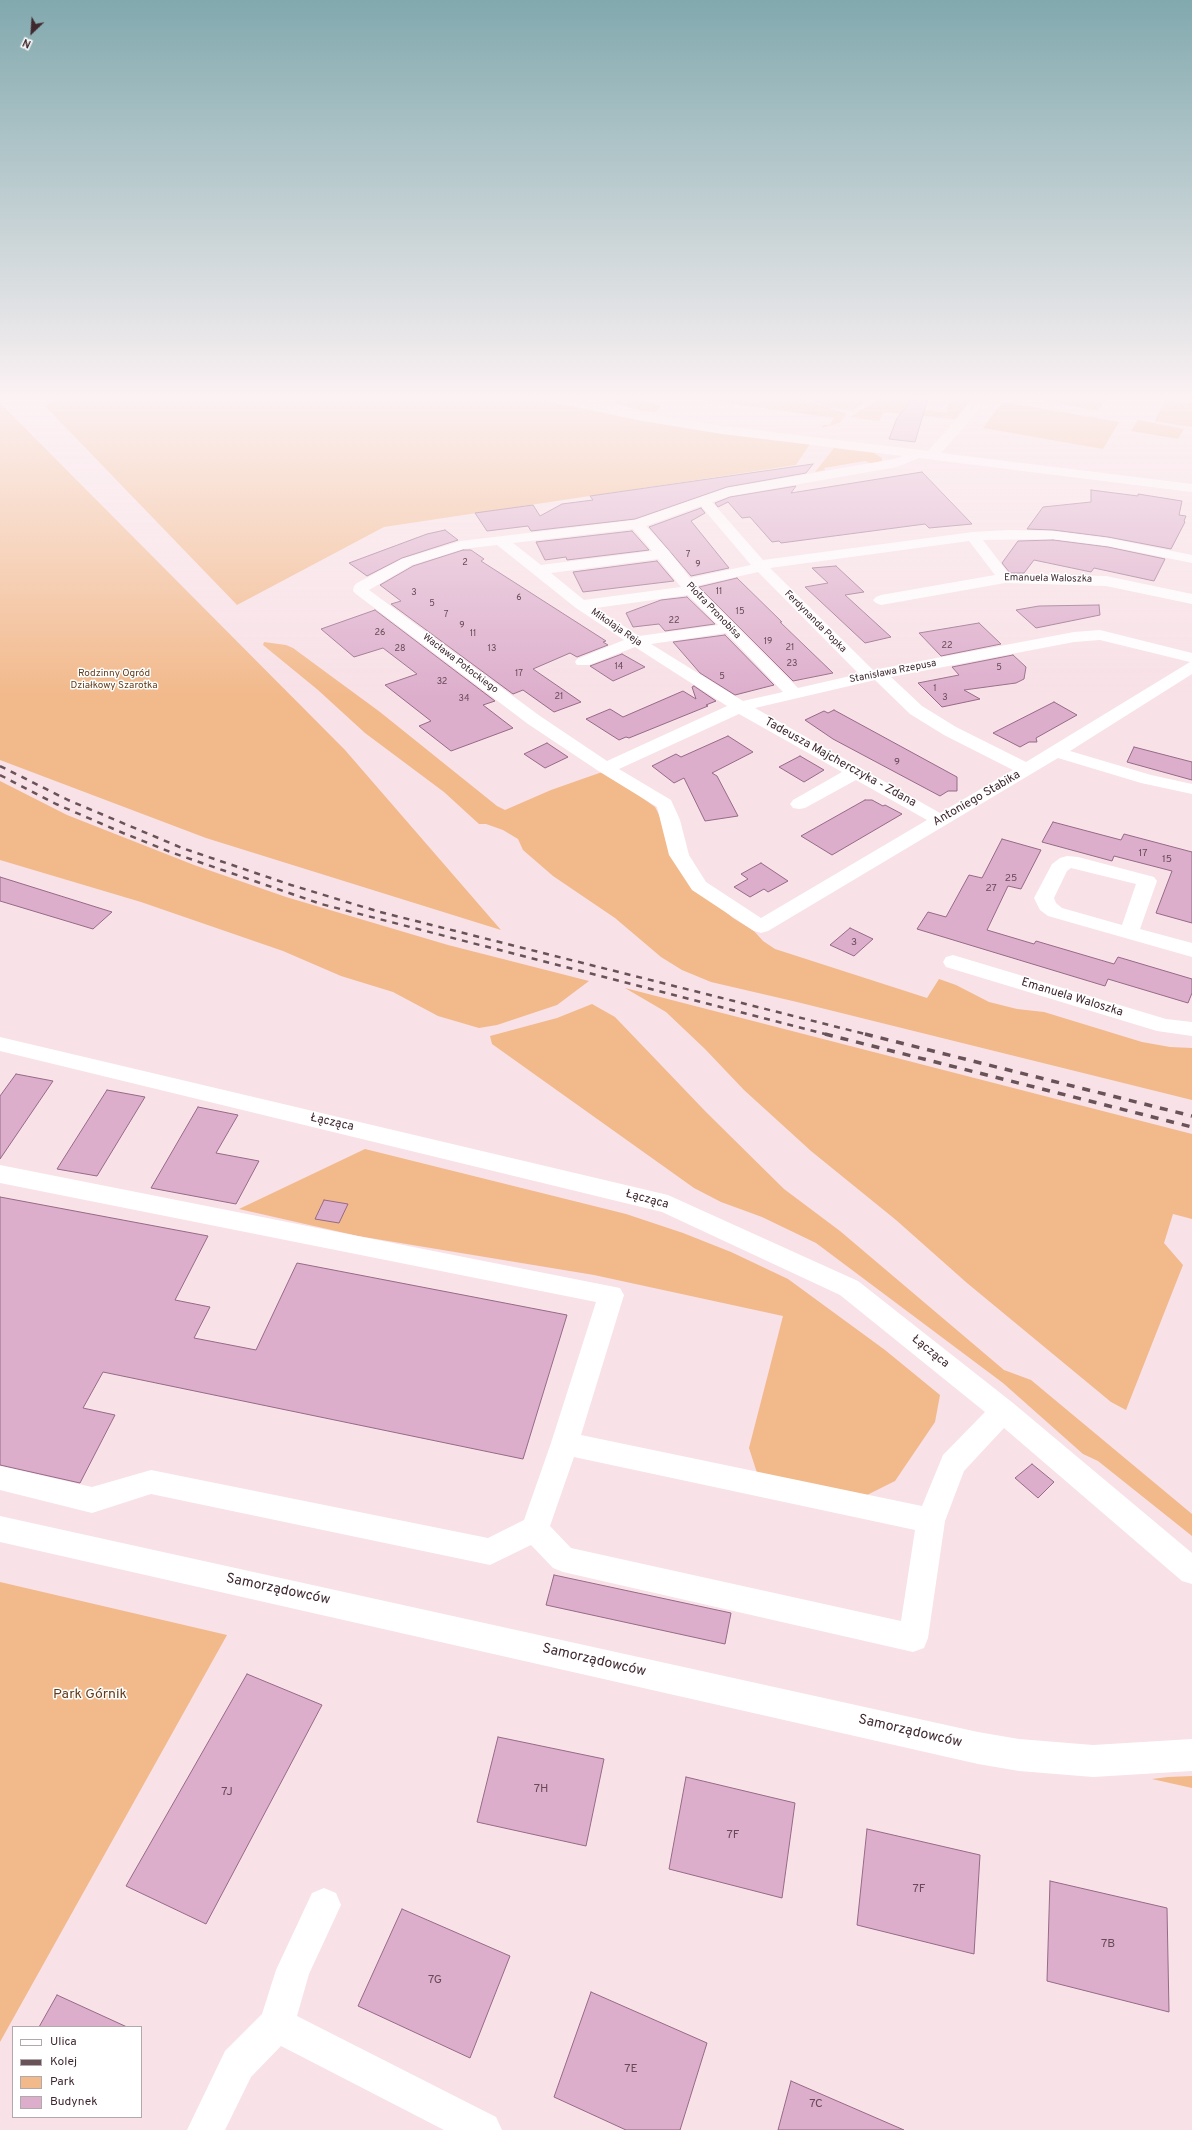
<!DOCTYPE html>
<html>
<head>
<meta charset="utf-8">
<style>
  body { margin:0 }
  #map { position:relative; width:1192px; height:2130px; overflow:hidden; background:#f8e1e7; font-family:Overpass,sans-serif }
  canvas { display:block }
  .legend { position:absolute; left:12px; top:2026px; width:130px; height:92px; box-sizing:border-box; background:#fff; border:1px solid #b2a9ac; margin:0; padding:5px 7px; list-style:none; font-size:12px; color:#3f292f }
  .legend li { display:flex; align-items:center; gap:8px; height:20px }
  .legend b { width:20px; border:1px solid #b2a9ac }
  .north { position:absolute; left:12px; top:12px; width:40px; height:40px; -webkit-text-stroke:3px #fff; paint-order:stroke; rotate:205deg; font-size:11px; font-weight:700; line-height:16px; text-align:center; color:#3f292f }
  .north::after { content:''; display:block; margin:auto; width:14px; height:18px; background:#3f292f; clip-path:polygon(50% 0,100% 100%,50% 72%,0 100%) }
</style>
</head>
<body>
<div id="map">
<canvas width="1192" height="2130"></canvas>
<ul class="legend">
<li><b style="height:5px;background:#fff"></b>Ulica</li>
<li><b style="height:5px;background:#695359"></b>Kolej</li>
<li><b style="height:11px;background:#f2b98b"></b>Park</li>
<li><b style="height:11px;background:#ddaecc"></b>Budynek</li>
</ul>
<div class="north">N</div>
</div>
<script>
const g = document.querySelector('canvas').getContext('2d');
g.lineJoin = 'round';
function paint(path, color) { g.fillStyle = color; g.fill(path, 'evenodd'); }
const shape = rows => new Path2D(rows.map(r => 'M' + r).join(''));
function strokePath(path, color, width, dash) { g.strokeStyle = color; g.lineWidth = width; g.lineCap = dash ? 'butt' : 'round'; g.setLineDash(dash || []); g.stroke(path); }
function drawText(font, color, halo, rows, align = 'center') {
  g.font = font + ' Overpass,sans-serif'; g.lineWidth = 3; g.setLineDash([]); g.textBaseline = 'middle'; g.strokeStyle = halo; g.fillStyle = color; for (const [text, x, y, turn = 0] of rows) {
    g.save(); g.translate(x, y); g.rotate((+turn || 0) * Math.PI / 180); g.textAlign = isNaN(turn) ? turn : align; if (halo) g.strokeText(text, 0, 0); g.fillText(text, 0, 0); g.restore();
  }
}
paint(shape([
  [60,398,528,398,542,401,544,400,614,414,810,444,796,465,384,527,237,605,45,406],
  [620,398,636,398,661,406,656,412,644,411,613,403],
  [689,398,800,398,847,414,839,423,821,428,823,425,830,425,834,418],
  [806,398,873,398,852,411,827,407],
  [881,398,914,398,922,409,946,413,949,410,946,409,952,401,943,398,973,398,955,419,884,412,879,421,850,417],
  [1032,398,1107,398,1098,411],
  [1166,398,1192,403,1192,427,1155,421],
  [1003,402,1119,422,1103,449,983,428],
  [0,403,345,750,501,930,206,838,0,760],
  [1138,420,1184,429,1178,439,1131,431],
  [834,448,874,453,882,458,882,461,873,464,865,461,824,468,825,470,815,472],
  [264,642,286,645,293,648,380,712,497,806,505,810,551,790,605,771,655,807,698,889,733,918,754,931,763,941,775,949,927,998,939,979,956,985,989,1002,1017,1009,1044,1012,1142,1042,1170,1047,1192,1048,1192,1100,797,1002,711,982,682,970,661,957,615,918,553,876,523,850,518,839,503,830,486,824,479,824,444,792,365,733,318,690,263,645],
  [0,781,67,815,194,865,286,897,448,945,589,981,557,1005,497,1025,479,1028,438,1016,393,992,341,976,283,951,141,902,0,860],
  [625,988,1192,1134,1192,1219,1173,1214,1164,1243,1183,1265,1126,1410,1111,1402,967,1283,896,1220,811,1151,744,1090,705,1049,666,1012],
  [592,1004,615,1017,706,1112,784,1189,840,1231,1004,1370,1031,1380,1192,1514,1192,1536,1098,1461,1083,1454,1003,1383,816,1243,762,1217,721,1202,694,1188,492,1044,490,1036,557,1018],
  [365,1149,626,1214,683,1233,731,1252,788,1279,885,1350,940,1395,935,1422,895,1481,863,1497,758,1476,749,1448,783,1316,594,1275,358,1236,239,1209],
  [0,1582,227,1635,0,2042],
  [1192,1776,1192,1788,1152,1779,1168,1777]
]), '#f2b98b');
const building = shape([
  [914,398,928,398,915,442,889,439,897,418,914,398],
  [813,464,806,473,727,487,635,519,531,531,528,526,487,531,475,513,533,505,540,516,562,504,593,500,590,496,813,464],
  [922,472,972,524,929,528,925,524,781,543,779,541,772,542,750,517,742,518,728,502,718,507,715,503,730,497,796,486,791,493,922,472],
  [1091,490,1138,496,1138,494,1182,501,1179,515,1186,516,1184,521,1185,522,1171,549,1108,537,1053,530,1027,529,1043,507,1091,502,1091,490],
  [701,508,705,513,691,521,729,568,691,576,649,527,701,508],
  [445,530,458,540,402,558,367,576,349,563,427,534,445,530],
  [632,531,649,550,567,560,566,557,545,560,536,542,632,531],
  [1053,540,1108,547,1165,559,1154,581,1094,568,1091,572,1034,560,1024,573,1010,573,1002,563,1018,541,1053,540],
  [463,550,471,550,484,559,481,561,606,641,603,642,608,645,577,657,570,653,533,669,581,702,554,712,523,690,513,694,391,604,401,601,380,585,413,566,463,550],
  [657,561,674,581,583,592,573,572,657,561],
  [836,566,864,592,845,595,891,637,865,643,805,587,828,583,812,568,836,566],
  [737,578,782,622,780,622,833,673,793,681,699,587,737,578],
  [687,597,715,624,665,631,659,624,633,627,626,613,661,600,687,597],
  [1099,605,1100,615,1036,628,1016,610,1039,606,1099,605],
  [375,610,495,701,483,705,513,728,451,751,419,726,431,721,385,685,417,674,383,648,354,657,321,629,375,610],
  [979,623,1001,644,941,656,919,633,979,623],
  [725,635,774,685,735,695,700,673,673,642,725,635],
  [622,654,645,667,613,681,590,666,622,654],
  [1013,655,1026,667,1024,679,1016,683,964,690,980,699,942,707,918,683,959,675,952,667,1013,655],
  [694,686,716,701,706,705,708,706,629,738,626,737,619,740,586,719,610,709,623,717,683,691,696,699,692,687,694,686],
  [1054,702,1077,715,1036,738,1037,742,1029,742,1020,747,993,733,1054,702],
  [834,710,957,777,957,791,948,791,940,796,833,739,805,720,824,711,828,713,834,710],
  [728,736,753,752,712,773,717,776,738,816,705,821,684,778,674,783,652,766,676,754,681,757,728,736],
  [547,743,568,757,545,768,524,754,547,743],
  [1134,747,1192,762,1192,780,1127,762,1134,747],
  [800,756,824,770,804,782,779,767,800,756],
  [865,800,872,800,883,806,885,805,902,814,832,855,801,836,865,800],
  [1053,822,1121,840,1124,834,1192,852,1192,923,1156,913,1172,871,1114,856,1112,861,1042,842,1053,822],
  [1002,839,1041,850,1021,889,1008,886,987,930,1034,944,1036,941,1114,964,1118,957,1192,979,1192,993,1188,1003,1108,979,1105,986,917,929,928,912,946,917,969,875,982,878,1002,839],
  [761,863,788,881,768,892,764,889,750,897,734,887,748,879,741,874,761,863],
  [0,877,112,912,93,929,0,901,0,877],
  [850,928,873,939,854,956,830,945,850,928],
  [16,1074,53,1081,0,1159,0,1096,16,1074],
  [107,1090,145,1097,97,1176,57,1169,107,1090],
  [198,1107,238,1115,216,1153,259,1161,236,1204,151,1188,198,1107],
  [0,1197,208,1236,175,1300,210,1307,194,1338,256,1350,297,1263,567,1315,523,1459,103,1372,83,1408,115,1415,80,1483,0,1465,0,1197],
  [324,1200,348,1204,339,1223,315,1219,324,1200],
  [1032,1464,1054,1482,1038,1498,1015,1478,1032,1464],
  [554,1575,731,1613,725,1644,546,1605,554,1575],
  [247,1674,322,1705,206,1924,126,1886,247,1674],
  [498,1737,604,1759,586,1846,477,1822,498,1737],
  [686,1777,795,1803,782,1898,669,1869,686,1777],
  [867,1829,980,1855,974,1954,857,1925,867,1829],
  [1050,1881,1167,1908,1169,2012,1047,1981,1050,1881],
  [402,1909,510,1956,470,2058,358,2006,402,1909],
  [591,1992,707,2043,680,2130,626,2130,554,2097,591,1992],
  [57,1995,127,2027,39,2027,57,1995],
  [791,2081,904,2130,778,2130,791,2081]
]);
paint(building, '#ddaecc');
strokePath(building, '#956a86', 1);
paint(shape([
  [545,398,571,398,642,413,722,426,928,451,976,398,989,398,941,453,1192,484,1192,492,919,458,897,467,730,496,712,502,763,560,973,532,1009,530,1053,531,1108,538,1192,555,1192,563,1108,546,1053,539,983,540,1009,574,1106,576,1192,594,1192,604,1106,586,1005,583,881,605,876,603,873,600,876,597,881,595,995,575,969,541,770,568,873,670,1074,632,1100,630,1192,653,1192,674,1070,751,1151,775,1192,784,1192,794,1141,783,1058,758,768,931,761,933,754,931,692,890,669,855,657,807,600,772,528,724,356,594,353,591,354,586,357,583,402,559,461,541,635,520,727,488,894,459,903,456,722,434,642,421,551,402,545,398],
  [701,506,751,565,690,578,669,551,646,526,701,506],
  [633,529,652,551,541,565,513,543,633,529],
  [497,545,576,608,624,640,577,659,575,662,577,665,589,665,635,647,727,706,607,761,540,716,369,590,412,565,463,549,497,545],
  [658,559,681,587,584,600,551,573,658,559],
  [758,572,859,674,798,688,696,586,758,572],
  [688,595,718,625,639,636,596,608,688,595],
  [726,633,783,692,743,701,651,644,726,633],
  [1100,640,1190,662,1026,762,956,727,922,706,891,677,1074,642,1100,640],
  [875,680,910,714,944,735,1013,770,940,813,755,708,875,680],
  [739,714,842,772,793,800,790,804,793,808,799,809,805,808,856,780,927,820,761,918,706,882,689,855,680,820,671,800,619,769,739,714],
  [1067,856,1078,857,1154,877,1157,881,1140,929,1192,943,1192,957,1048,916,1040,910,1034,898,1052,864,1060,858,1067,856],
  [1071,868,1136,884,1122,925,1062,908,1056,903,1054,898,1067,871,1071,868],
  [953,955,1166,1019,1192,1022,1192,1036,1157,1031,946,967,943,962,946,957,953,955],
  [0,1037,668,1195,858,1281,1013,1403,1192,1553,1192,1584,1182,1581,1004,1428,964,1471,945,1521,928,1638,924,1648,913,1652,563,1572,553,1568,531,1545,490,1565,151,1494,92,1513,0,1490,0,1466,92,1487,151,1470,488,1538,524,1520,551,1443,596,1302,0,1183,0,1165,620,1288,624,1295,581,1435,922,1506,943,1455,985,1412,840,1295,662,1212,0,1051,0,1037],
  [574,1457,915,1530,901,1621,571,1548,550,1526,574,1457],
  [0,1516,978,1732,1019,1739,1093,1745,1192,1739,1192,1771,1093,1777,1019,1771,978,1764,0,1542,0,1516],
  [324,1888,336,1893,341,1905,309,1974,297,2016,496,2117,502,2130,444,2130,281,2046,251,2077,225,2130,187,2130,225,2051,262,2014,276,1970,312,1893,324,1888]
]), '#fff');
strokePath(shape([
  [0,766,68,800,182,848,291,885,380,912,869,1035],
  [0,775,56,804,123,833,173,853,321,904,829,1035]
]), '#695359', 2.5, [6, 6]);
strokePath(shape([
  [825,1034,1192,1127],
  [865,1034,1192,1116]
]), '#695359', 3.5, [8, 8]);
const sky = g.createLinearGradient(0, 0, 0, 697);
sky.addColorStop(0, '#81a9ae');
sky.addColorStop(0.57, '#fcf2f4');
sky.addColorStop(1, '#fcf2f400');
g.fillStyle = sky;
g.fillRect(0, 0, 1192, 697);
drawText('9px', '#664a56', null, [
  ["7",688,555],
  ["2",465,563],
  ["9",698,565],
  ["11",719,592],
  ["3",414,593],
  ["6",519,598],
  ["5",432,604],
  ["15",740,612],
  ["7",446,615],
  ["22",674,621],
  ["9",462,626],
  ["26",380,633],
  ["11",473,634],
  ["19",768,642],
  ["22",947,646],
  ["21",790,648],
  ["28",400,649],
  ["13",492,649],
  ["23",792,664],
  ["14",619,667],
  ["5",999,668],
  ["17",519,674],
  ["5",722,677],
  ["32",442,682],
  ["1",935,689],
  ["21",559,697],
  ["3",945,698],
  ["34",464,699]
]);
drawText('10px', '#3f292f', '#fff', [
  ["Emanuela Waloszka",1048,579,1],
  ["Piotra Pronobisa",713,611,46],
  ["Ferdynanda Popka",815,622,45],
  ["Mikołaja Reja",616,628,34],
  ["Wacława Potockiego",460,664,37],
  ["Stanisława Rzepusa",893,672,-11]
]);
drawText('10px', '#613c19', '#fff', [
  ["Rodzinny Ogród",114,674],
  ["Działkowy Szarotka",114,686]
]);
drawText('10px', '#664a56', null, [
  ["9",897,763],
  ["17",1143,854],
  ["15",1167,860],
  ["25",1011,879],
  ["27",991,889],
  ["3",854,943]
]);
drawText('12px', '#3f292f', '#fff', [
  ["Tadeusza Majcherczyka - Zdana",840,763,29],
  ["Antoniego Stabika",977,799,-30],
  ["Emanuela Waloszka",1072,998,17],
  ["Łącząca",332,1123,13],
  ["Łącząca",647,1200,15],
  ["Łącząca",930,1352,39]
]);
drawText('12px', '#664a56', null, [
  ["7H",541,1790],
  ["7J",227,1793],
  ["7F",733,1836],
  ["7F",919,1890],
  ["7B",1108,1945],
  ["7G",435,1981],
  ["7E",631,2070],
  ["7C",816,2105]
]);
drawText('14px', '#3f292f', '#fff', [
  ["Samorządowców",278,1590,12],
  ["Samorządowców",594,1661,13],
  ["Samorządowców",910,1732,13]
]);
drawText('14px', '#613c19', '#fff', [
  ["Park Górnik",90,1695]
]);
</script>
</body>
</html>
